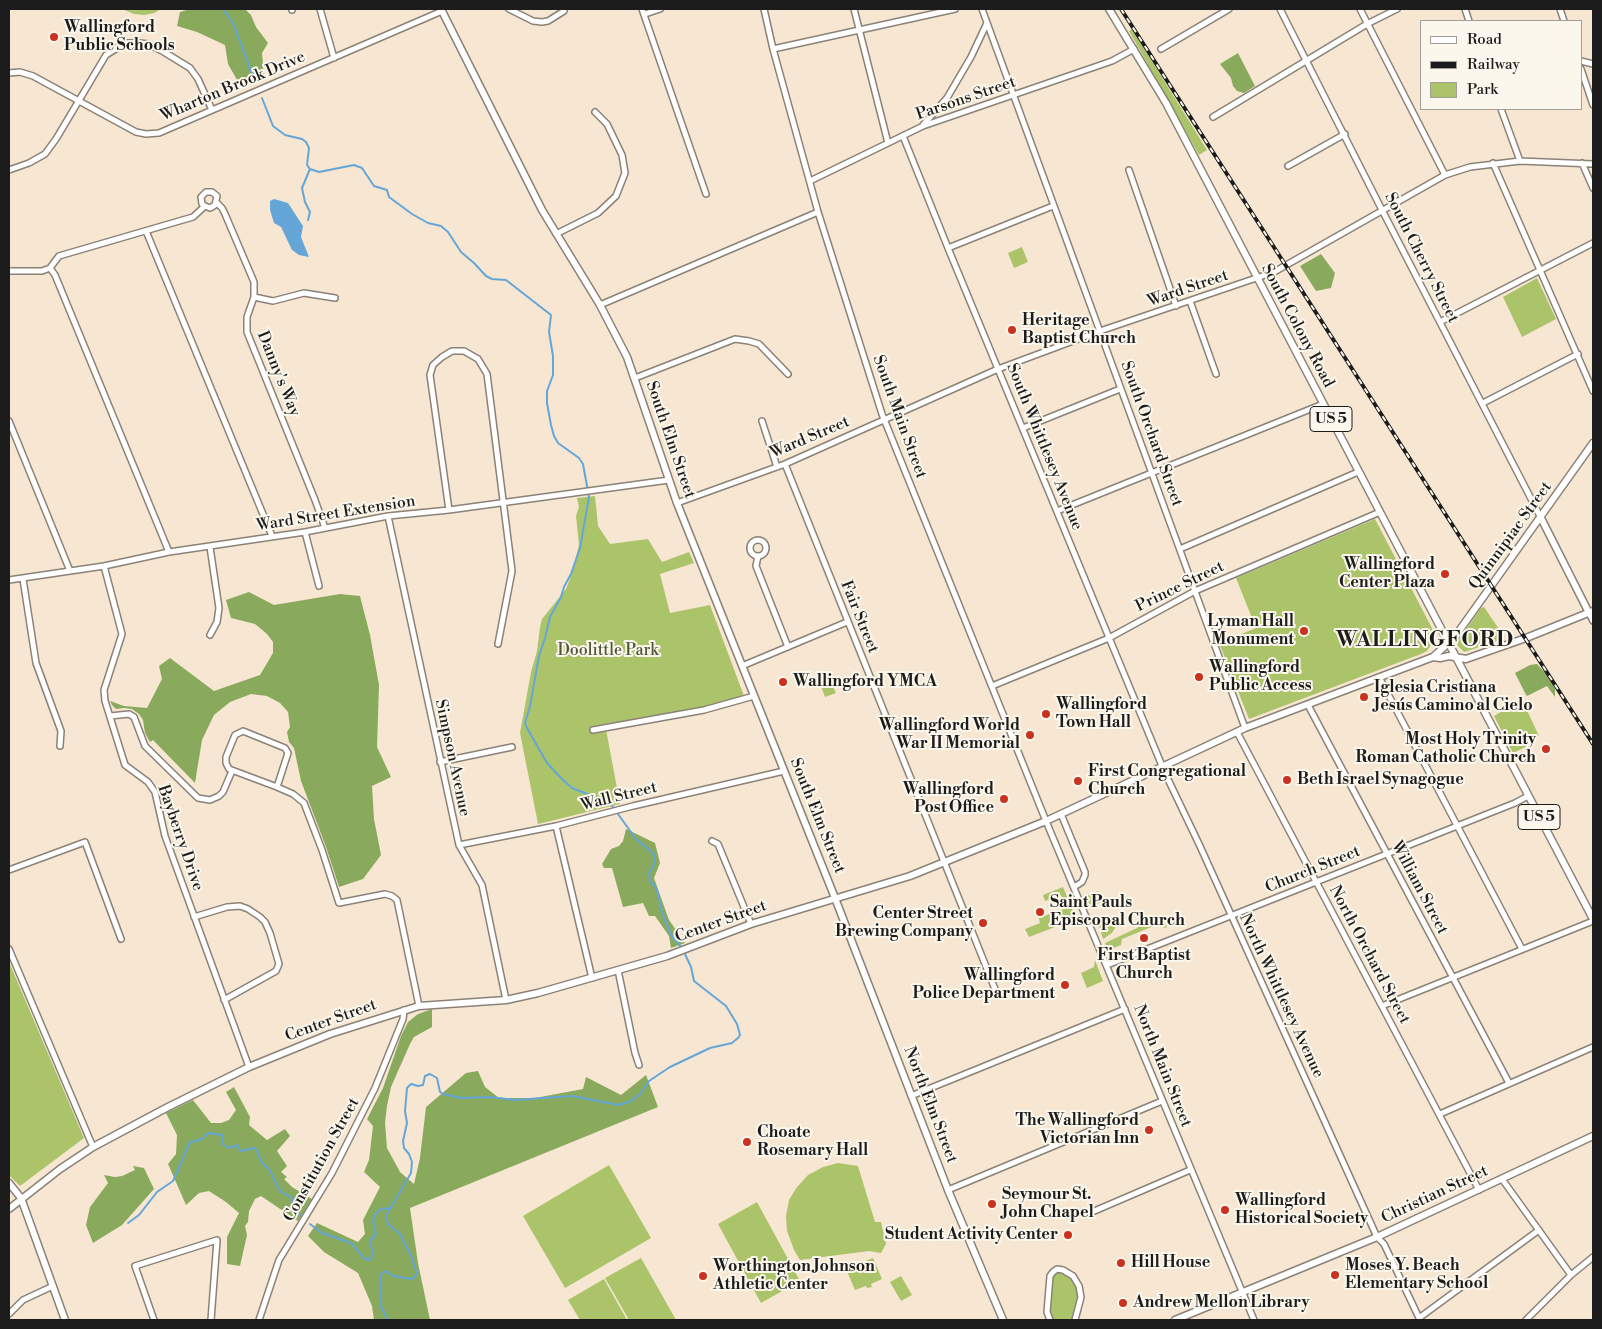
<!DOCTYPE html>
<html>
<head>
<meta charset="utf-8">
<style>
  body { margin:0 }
  #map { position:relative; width:1602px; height:1329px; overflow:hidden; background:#f7e7d2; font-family:"Libre Bodoni",serif }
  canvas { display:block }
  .frame { position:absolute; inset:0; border:10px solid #1c1c1c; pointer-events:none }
  .legend { position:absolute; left:1420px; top:20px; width:162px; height:90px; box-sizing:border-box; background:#fbf7ec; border:1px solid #a29f99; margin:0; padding:6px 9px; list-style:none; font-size:15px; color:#1c1c1c }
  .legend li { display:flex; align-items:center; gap:10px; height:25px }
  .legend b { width:25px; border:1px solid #a29f99 }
</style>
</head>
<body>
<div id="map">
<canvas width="1602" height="1329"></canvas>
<div class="frame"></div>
<ul class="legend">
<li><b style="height:6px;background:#fff"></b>Road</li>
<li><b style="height:6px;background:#1c1c1c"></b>Railway</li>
<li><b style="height:14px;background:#acc469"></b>Park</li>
</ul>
</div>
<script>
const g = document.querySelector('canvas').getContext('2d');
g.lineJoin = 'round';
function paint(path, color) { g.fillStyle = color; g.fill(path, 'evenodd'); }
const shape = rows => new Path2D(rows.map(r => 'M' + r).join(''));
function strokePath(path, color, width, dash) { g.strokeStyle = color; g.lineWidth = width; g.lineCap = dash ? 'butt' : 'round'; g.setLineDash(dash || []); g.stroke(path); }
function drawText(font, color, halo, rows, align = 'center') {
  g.font = font + ' "Libre Bodoni",serif'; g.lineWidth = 4; g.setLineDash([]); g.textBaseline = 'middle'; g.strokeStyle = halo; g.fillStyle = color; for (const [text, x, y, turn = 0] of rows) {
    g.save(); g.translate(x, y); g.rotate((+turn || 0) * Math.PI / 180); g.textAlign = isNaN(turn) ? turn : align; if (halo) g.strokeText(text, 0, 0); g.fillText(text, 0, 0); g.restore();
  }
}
paint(shape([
  [122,9,161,9,154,13,144,15,134,14],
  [1132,29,1207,150,1199,155,1129,31],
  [1022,247,1028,262,1014,268,1008,253],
  [1537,278,1556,319,1522,337,1503,297],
  [595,496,598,526,610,544,648,539,662,562,689,552,694,563,660,574,670,613,710,605,744,696,686,711,605,724,620,804,538,824,520,733,531,672,537,651,540,627,542,619,566,589,571,576,579,545,576,516,579,507,577,498],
  [1375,519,1433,630,1431,645,1427,651,1421,654,1249,719,1219,643,1256,628,1236,578],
  [1484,607,1503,635,1503,637,1501,640,1464,652,1457,645,1458,641,1481,608],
  [829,678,836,693,825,697,820,683],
  [1521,705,1525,706,1539,736,1531,741,1530,745,1513,753,1494,716,1504,710],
  [1063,887,1078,923,1063,924,1029,937,1025,929,1040,923,1038,915,1042,914,1044,916,1070,907,1069,905,1067,906,1061,895,1045,901,1043,895],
  [1098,891,1104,901,1090,907,1086,896],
  [1111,919,1115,928,1112,933,1103,939,1099,926,1100,923],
  [1163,919,1167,927,1164,928,1161,923,1122,939,1121,945,1109,950,1107,949,1105,943,1137,928,1142,922,1145,926],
  [1095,960,1103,981,1087,988,1081,973,1094,967],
  [9,962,84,1138,20,1186,9,1175],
  [838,1163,858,1166,875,1222,881,1222,886,1244,881,1253,869,1251,800,1260,794,1250,787,1231,786,1216,789,1200,797,1187,808,1175,823,1167],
  [609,1165,651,1238,565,1288,523,1216],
  [757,1202,800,1281,761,1303,718,1224],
  [641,1258,676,1320,629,1320,605,1278],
  [873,1258,882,1279,871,1284,872,1287,867,1288,866,1286,855,1290,846,1269],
  [1053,1272,1066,1272,1077,1280,1080,1301,1076,1320,1050,1320,1047,1312],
  [901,1276,912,1295,901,1301,890,1282],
  [604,1279,627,1320,580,1320,568,1300]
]), '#acc469');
paint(shape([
  [190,9,245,9,251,15,256,27,268,43,262,53,264,76,241,87,228,64,225,45,197,32,177,26,180,12],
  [1238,53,1255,86,1244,93,1237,91,1233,86,1231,78,1220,64],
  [1321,254,1335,273,1331,288,1316,291,1300,266],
  [249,592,274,605,340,594,360,596,370,635,379,685,377,747,391,777,372,786,374,819,381,855,363,879,339,887,326,847,301,781,294,748,289,742,287,732,290,727,288,712,280,703,267,696,251,694,230,702,214,715,202,740,195,783,153,740,150,742,145,733,143,720,139,714,132,709,124,708,116,709,112,705,110,701,124,706,147,708,162,679,159,666,170,658,214,691,260,675,273,653,273,642,267,634,255,624,231,618,226,600],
  [1537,664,1548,676,1555,689,1555,697,1547,686,1527,696,1525,693,1515,673,1530,665],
  [626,829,655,843,660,863,654,878,669,920,685,943,671,948,669,936,655,916,649,916,643,903,623,907,612,868,604,868,602,864,611,849,619,846,623,841],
  [432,1009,432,1027,414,1037,410,1044,391,1087,387,1106,385,1123,387,1148,400,1172,414,1184,420,1158,426,1107,466,1073,478,1071,485,1087,499,1098,535,1098,583,1089,586,1077,621,1095,646,1075,658,1107,410,1208,418,1263,430,1320,374,1320,372,1306,358,1273,324,1252,308,1236,317,1223,358,1242,365,1234,363,1220,380,1187,364,1172,369,1160,373,1126,367,1119,383,1088,401,1036,408,1022,418,1014],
  [234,1087,250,1117,249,1125,267,1140,285,1129,290,1136,277,1151,287,1166,281,1172,287,1177,284,1179,292,1187,312,1199,298,1221,261,1196,255,1199,249,1211,248,1222,245,1226,247,1235,240,1266,227,1264,227,1237,239,1213,226,1202,209,1191,199,1193,186,1205,168,1164,176,1154,177,1135,166,1113,193,1100,211,1123,221,1123,229,1120,236,1110,226,1092],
  [133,1166,144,1168,154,1189,122,1225,93,1243,86,1225,90,1207,108,1183,104,1175,115,1177,122,1176,135,1170]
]), '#89aa5d');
paint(shape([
  [274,199,288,203,303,226,301,237,309,257,299,255,292,250,281,227,274,223,270,210,270,201]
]), '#65a6d8');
strokePath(shape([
  [223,9,233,23,255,82],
  [262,98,273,126,285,135,302,139,306,142,309,148,307,165,310,169,319,172,354,165,362,168,374,186,387,190,389,197,412,214,428,223,441,226,448,232,461,252,474,263,486,276,492,279,506,280,551,315,549,332,553,356,553,375,547,391,547,403,551,425,554,436,558,443,579,458,583,464,589,497,580,548,571,574,564,587,561,597,550,617,545,638,539,656,530,706,525,723,527,728,547,763,561,778,572,788,610,803,636,839,652,852,655,858,655,863,649,873,650,882,655,886,658,893,662,912,671,935,682,948],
  [308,220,310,212,305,202,302,188,310,169],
  [128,1223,139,1215,157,1192,173,1181,190,1142,200,1140,209,1133,222,1135,222,1144,229,1148,237,1145,240,1151,255,1148,263,1164,269,1169,280,1191,292,1198,296,1211,300,1215],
  [310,1224,322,1233,351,1243,365,1259,370,1260,373,1254,370,1241,376,1234,373,1221,375,1214,381,1209,390,1208],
  [388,1320,380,1305,381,1274,385,1271,393,1276,412,1279,417,1274,412,1258,400,1234,389,1225,386,1219,387,1214,411,1173,412,1162,409,1154,404,1148,403,1141,407,1123,405,1111,407,1088,411,1084,418,1086,423,1085,425,1076,430,1074,437,1078,440,1092,443,1094,461,1098,490,1097,515,1100,572,1096,619,1105,631,1101,640,1094,649,1081,670,1067,710,1048,732,1043,738,1038,740,1035,737,1024,726,1006,694,981,691,967,684,952]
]), '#65a6d8', 2);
const minor = shape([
  [292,9,292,10],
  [320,9,334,58],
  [509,9,533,21,542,22,548,21,564,11,564,9],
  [642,9,706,194],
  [764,9,773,49,818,212,882,414,1046,821,1254,1320],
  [854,9,888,143],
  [982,9,1245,728],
  [1280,9,1382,210,1541,518],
  [1360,9,1445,175],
  [1465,9,1469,21],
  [1560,9,1564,21],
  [645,14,660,9],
  [773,49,955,9],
  [1161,49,1229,9],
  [1581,61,1593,64],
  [1581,69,1593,105],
  [9,73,20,72,33,76,136,132,146,134,159,133,442,11],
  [1501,109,1520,161],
  [1213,117,1367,24,1397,9],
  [923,125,947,98,971,57,987,23],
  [903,136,948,248,1165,773,1199,844,1377,1237,1384,1244,1420,1320],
  [1493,163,1593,391],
  [1582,163,1593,188],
  [1288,166,1345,134],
  [9,170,29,163,45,154,56,139,106,55,125,43,139,43,148,44,164,52,190,68,198,79,212,110],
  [1129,170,1176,306],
  [810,181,923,126,1112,61,1134,49],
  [217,203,222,208,225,214,254,282,254,297,247,317,247,332,315,500,325,528],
  [146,231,272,536],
  [556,234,598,213,616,196,625,173,622,155,607,124,595,112],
  [948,248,1053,206],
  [50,268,55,275,169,552],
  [9,271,42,271,50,268,59,256,193,217,205,206,210,208,215,205,217,196,212,192,206,192,201,197,202,204,205,206],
  [254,297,273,301,304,293,335,298],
  [1190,301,1216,374],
  [600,305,818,212],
  [1440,322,1593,243],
  [635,378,735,339,749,341,759,344,788,374],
  [1483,403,1578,354],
  [9,421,70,571],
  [762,421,777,467],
  [1023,428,1120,389],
  [785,464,997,994],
  [677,503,785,464,998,369,1100,331,1274,272,1445,175,1470,167,1520,161,1593,164],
  [449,510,430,375,433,365,442,357,452,351,464,351,478,359,487,374,512,571,498,644],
  [1057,511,1323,404],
  [388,516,459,845,482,885,506,1000],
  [305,532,319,586],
  '750 548a8 8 0 1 1 16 0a8 8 0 1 1-16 0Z',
  [210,547,219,608,217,622,210,635],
  [1180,549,1358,472],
  [758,556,756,566,788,647],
  [104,566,122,634,104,690,105,701,125,765,148,782,155,792,165,836,249,1067],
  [23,579,36,663,61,731,60,746],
  [9,580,104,566,169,552,305,532,388,516,449,510,669,480],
  [1589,613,1593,621],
  [742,666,847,622],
  [1379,677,1522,949],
  [992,686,1109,638,1195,591,1380,512],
  [1308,705,1509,1083],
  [110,716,129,714,134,717,145,746,198,798,210,800,219,796,223,792,232,771],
  [593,730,704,710,754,696],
  [1237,732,1479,1190],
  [440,762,512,747],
  [277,787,229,769,226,763,226,757,235,735,243,731,285,748,288,753,277,787,293,794,304,803,322,850,339,903,385,894,392,896,397,900,419,1006],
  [1061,814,1085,872,1085,875,1082,882,1074,887],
  [556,826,592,978],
  [712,841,718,844,751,924],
  [459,845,556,826,633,806,784,771],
  [9,870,85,842,121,939],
  [194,917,227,907,240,906,248,909,260,917,265,922,270,933,279,964,276,971,224,1000],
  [9,949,93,1147],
  [1107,965,1515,803,1528,796],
  [618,970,635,1053,639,1065],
  [1382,1006,1593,921],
  [911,1096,1125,1009],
  [1440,1114,1593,1047],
  [1502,1179,1571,1275],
  [948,1190,1162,1101],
  [1085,1215,1190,1170],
  [9,1314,23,1300,53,1286],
  [1419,1318,1539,1230],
  [154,1320,135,1266,217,1240,211,1320],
  [259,1320,279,1260,332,1173,375,1088,403,1019,404,1010],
  [1050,1320,1047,1312,1050,1276,1053,1272,1057,1269,1063,1270,1073,1276,1079,1286,1081,1297,1075,1320],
  [1526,1320,1571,1275,1593,1257]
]);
const major = shape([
  [441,9,542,210,600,305,627,357,677,503,835,898,948,1190,1003,1320],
  [1109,9,1166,103,1593,919],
  [1541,518,1589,613],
  [1433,657,1440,658,1449,656,1466,659,1526,638,1593,611],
  [9,1183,21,1198,65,1320],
  [9,1209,60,1169,93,1147,168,1107,249,1067,330,1034,419,1006,506,1000,538,993,667,956,751,924,910,876,1046,821,1245,728,1433,657,1454,638,1593,443],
  [1175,1320,1377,1237,1593,1136]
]);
strokePath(minor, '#8a8277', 8);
strokePath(major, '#8a8277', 9);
strokePath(minor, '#fff', 5);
strokePath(major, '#fff', 6);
const rail = shape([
  [1121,9,1593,744]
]);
strokePath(rail, '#1c1c1c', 4);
strokePath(rail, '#fbf7ec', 2, [5.5]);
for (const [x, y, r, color] of [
  [54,37,5,"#c8321e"],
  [1012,330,5,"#c8321e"],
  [1445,574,5,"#c8321e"],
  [1304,631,5,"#c8321e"],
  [1199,677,5,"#c8321e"],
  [783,682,5,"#c8321e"],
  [1364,697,5,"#c8321e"],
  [1046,714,5,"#c8321e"],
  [1030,735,5,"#c8321e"],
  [1546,749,5,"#c8321e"],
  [1287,780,5,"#c8321e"],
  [1078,781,5,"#c8321e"],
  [1004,799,5,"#c8321e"],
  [1040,912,5,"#c8321e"],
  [983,923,5,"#c8321e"],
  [1144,938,5,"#c8321e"],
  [1065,985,5,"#c8321e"],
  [1149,1130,5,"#c8321e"],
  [747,1142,5,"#c8321e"],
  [992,1204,5,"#c8321e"],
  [1225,1210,5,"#c8321e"],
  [1068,1235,5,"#c8321e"],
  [1121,1263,5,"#c8321e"],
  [1335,1275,5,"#c8321e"],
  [703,1276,5,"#c8321e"],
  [1123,1303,5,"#c8321e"]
]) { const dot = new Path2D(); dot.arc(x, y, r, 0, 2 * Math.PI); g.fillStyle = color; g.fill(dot); strokePath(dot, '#fbf7ec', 2); }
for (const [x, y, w] of [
  [1331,419,42],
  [1539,817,42]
]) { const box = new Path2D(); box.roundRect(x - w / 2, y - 12.5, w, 25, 4); g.fillStyle = '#fbf7ec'; g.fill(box); strokePath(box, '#1c1c1c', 1); }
drawText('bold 15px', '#1c1c1c', null, [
  ["US 5",1331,419],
  ["US 5",1539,817]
]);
drawText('bold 16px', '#1c1c1c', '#fbf7ec', [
  ["Wallingford",64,28],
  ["Public Schools",64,46],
  ["Heritage",1022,321],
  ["Baptist Church",1022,339],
  ["Wallingford",1435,565,"right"],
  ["Center Plaza",1435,583,"right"],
  ["Lyman Hall",1294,622,"right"],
  ["Monument",1294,640,"right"],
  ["Wallingford",1209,668],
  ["Public Access",1209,686],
  ["Wallingford YMCA",793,682],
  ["Iglesia Cristiana",1374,688],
  ["Jesús Camino al Cielo",1374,706],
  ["Wallingford",1056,705],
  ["Town Hall",1056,723],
  ["Wallingford World",1020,726,"right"],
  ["War II Memorial",1020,744,"right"],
  ["Most Holy Trinity",1536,740,"right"],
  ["Roman Catholic Church",1536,758,"right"],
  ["First Congregational",1088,772],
  ["Church",1088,790],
  ["Beth Israel Synagogue",1297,780],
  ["Wallingford",994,790,"right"],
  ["Post Office",994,808,"right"],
  ["Saint Pauls",1050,903],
  ["Episcopal Church",1050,921],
  ["Center Street",973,914,"right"],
  ["Brewing Company",973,932,"right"],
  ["First Baptist",1144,956,"center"],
  ["Church",1144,974,"center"],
  ["Wallingford",1055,976,"right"],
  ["Police Department",1055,994,"right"],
  ["The Wallingford",1139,1121,"right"],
  ["Victorian Inn",1139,1139,"right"],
  ["Choate",757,1133],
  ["Rosemary Hall",757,1151],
  ["Seymour St.",1002,1195],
  ["John Chapel",1002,1213],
  ["Wallingford",1235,1201],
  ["Historical Society",1235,1219],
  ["Student Activity Center",1058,1235,"right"],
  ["Hill House",1131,1263],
  ["Moses Y. Beach",1345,1266],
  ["Elementary School",1345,1284],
  ["Worthington Johnson",713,1267],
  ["Athletic Center",713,1285],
  ["Andrew Mellon Library",1133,1303]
], 'left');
drawText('16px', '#1c1c1c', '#fbf7ec', [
  ["Wharton Brook Drive",233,87,-23],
  ["Parsons Street",966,99,-19],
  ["South Cherry Street",1421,258,63],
  ["Ward Street",1188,289,-19],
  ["South Colony Road",1297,326,62],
  ["Danny's Way",278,374,68],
  ["South Main Street",899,417,70],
  ["South Orchard Street",1151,434,70],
  ["Ward Street",810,438,-23],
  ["South Elm Street",670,440,71],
  ["South Whittlesey Avenue",1044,447,68],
  ["Ward Street Extension",336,514,-9],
  ["Quinnipiac Street",1511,536,-54],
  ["Prince Street",1180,587,-26],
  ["Fair Street",859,617,68],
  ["Simpson Avenue",452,758,78],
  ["Wall Street",619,797,-14],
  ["South Elm Street",817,816,68],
  ["Bayberry Drive",180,838,71],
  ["Church Street",1313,870,-22],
  ["William Street",1419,888,62],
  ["Center Street",721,922,-20],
  ["North Orchard Street",1369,955,62],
  ["North Whittlesey Avenue",1281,996,65],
  ["Center Street",331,1021,-20],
  ["North Main Street",1162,1066,68],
  ["North Elm Street",930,1105,69],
  ["Constitution Street",322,1160,-61],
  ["Christian Street",1435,1195,-25]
]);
drawText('16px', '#4e5737', '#fbf7ec', [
  ["Doolittle Park",608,651]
]);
g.letterSpacing = '1px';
drawText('bold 21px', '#1c1c1c', '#fbf7ec', [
  ["WALLINGFORD",1425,641]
]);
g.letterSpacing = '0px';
</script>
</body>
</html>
